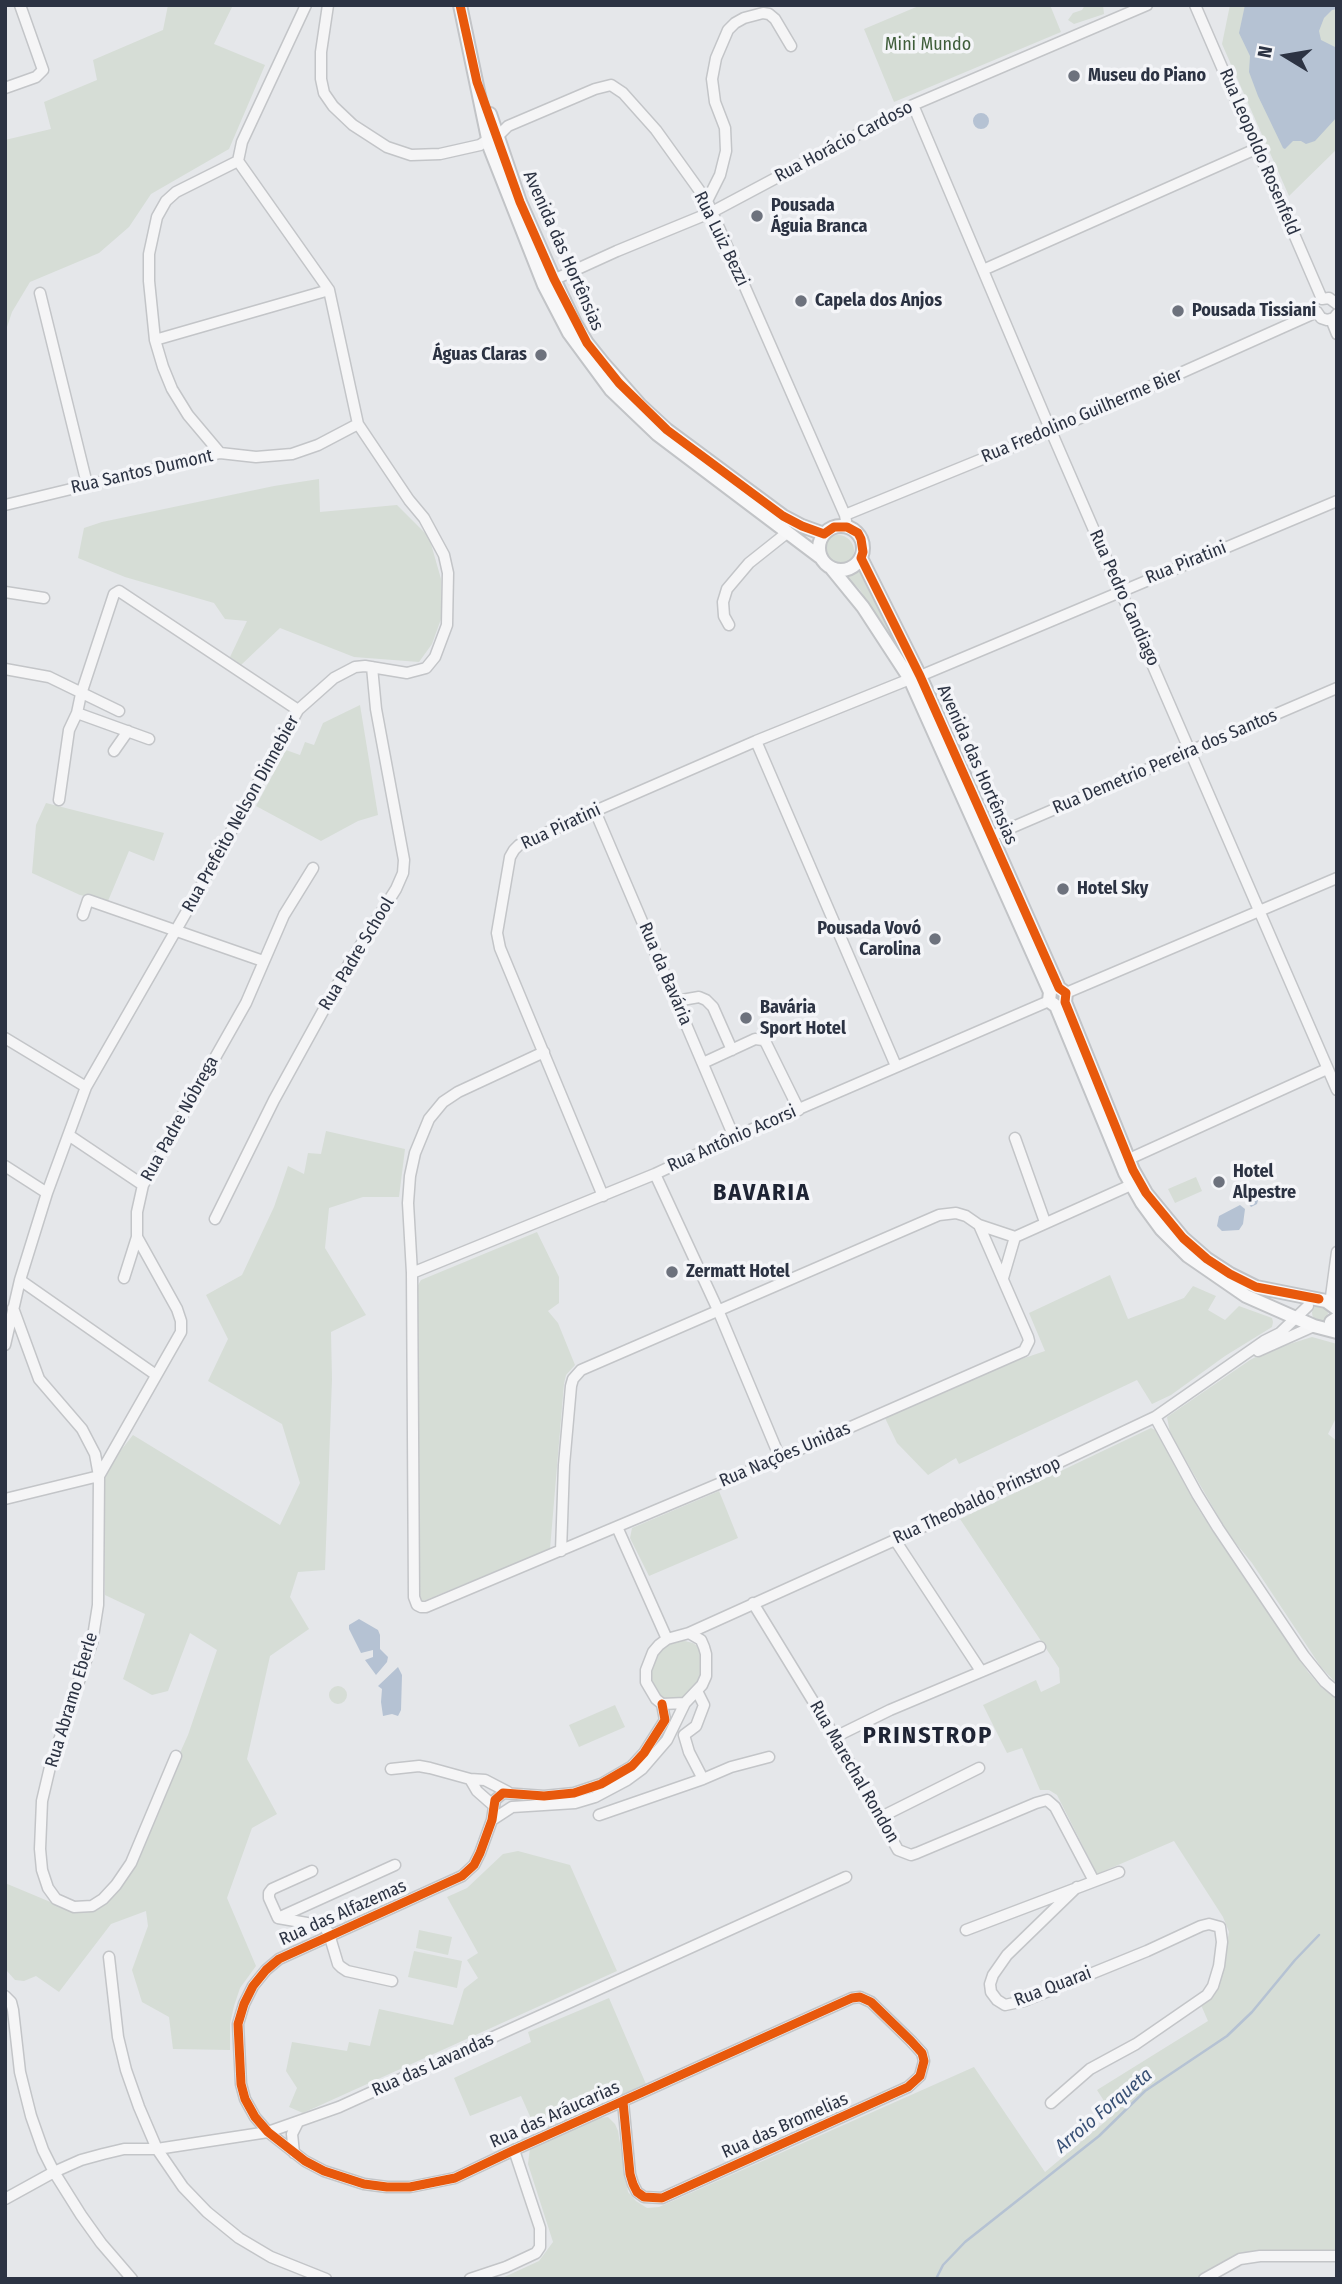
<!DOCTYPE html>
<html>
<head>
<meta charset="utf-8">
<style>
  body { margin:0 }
  #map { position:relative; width:1342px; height:2284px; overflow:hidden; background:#e5e7ea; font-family:"Fira Sans Condensed",sans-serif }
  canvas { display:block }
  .frame { position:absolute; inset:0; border:7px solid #2c3343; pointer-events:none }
  .north { position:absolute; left:1251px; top:21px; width:70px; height:70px; -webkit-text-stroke:5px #f4f5f8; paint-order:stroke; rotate:281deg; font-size:19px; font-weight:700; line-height:28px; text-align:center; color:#2c3343 }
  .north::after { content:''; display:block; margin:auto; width:24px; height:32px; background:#2c3343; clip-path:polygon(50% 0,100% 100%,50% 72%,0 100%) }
</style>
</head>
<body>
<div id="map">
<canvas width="1342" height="2284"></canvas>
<div class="frame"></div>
<div class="north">N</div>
</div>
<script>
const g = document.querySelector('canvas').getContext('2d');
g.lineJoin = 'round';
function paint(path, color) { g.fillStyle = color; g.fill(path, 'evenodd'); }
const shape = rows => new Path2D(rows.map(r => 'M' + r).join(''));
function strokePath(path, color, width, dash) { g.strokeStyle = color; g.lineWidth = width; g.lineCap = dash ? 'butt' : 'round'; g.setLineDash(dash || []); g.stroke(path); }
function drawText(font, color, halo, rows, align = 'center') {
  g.font = font + ' "Fira Sans Condensed",sans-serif'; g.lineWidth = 7; g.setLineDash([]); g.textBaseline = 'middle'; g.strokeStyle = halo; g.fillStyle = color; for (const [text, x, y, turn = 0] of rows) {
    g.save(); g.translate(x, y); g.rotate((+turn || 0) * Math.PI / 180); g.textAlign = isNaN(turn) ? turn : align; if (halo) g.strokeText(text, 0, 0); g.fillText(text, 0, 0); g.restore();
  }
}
paint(shape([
  [168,5,233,5,214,44,265,65,229,149,151,194,129,227,99,253,30,282,12,312,5,333,5,140,51,129,44,102,97,80,93,60,163,30],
  [921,5,1050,5,1061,32,894,102,864,29],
  [1085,5,1103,5,1104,14,1074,24,1068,20,1073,13,1082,10],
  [1230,5,1337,5,1337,149,1289,196,1222,44],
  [319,479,320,512,397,505,429,537,441,579,441,619,432,644,419,662,354,657,280,628,241,665,230,657,247,621,225,619,214,603,125,577,78,558,84,528,102,522,274,486],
  '822 551a16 16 0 1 1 32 0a16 16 0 1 1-32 0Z',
  [862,567,885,613,903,660,860,590,846,576],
  [360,705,378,815,358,821,321,841,256,806,286,750,300,755,305,742,314,745,323,723],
  [46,803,164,833,154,861,129,851,108,901,80,895,32,873,36,825],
  [326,1131,405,1149,399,1197,363,1197,329,1208,325,1248,366,1315,331,1332,332,1379,325,1570,298,1572,290,1597,309,1629,270,1656,247,1759,277,1814,252,1828,227,1898,256,1966,240,1988,234,2006,230,2024,230,2050,173,2049,169,2017,142,2002,132,1970,148,1926,146,1911,111,1924,59,1992,36,1976,24,1981,15,1980,7,1971,5,1883,72,1911,120,1886,188,1735,217,1650,190,1633,168,1691,152,1695,123,1679,145,1614,105,1595,104,1480,113,1460,133,1435,280,1525,300,1483,282,1424,208,1381,228,1339,206,1295,242,1275,274,1207,288,1166,304,1174,308,1153,321,1154],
  [1196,1177,1202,1191,1175,1203,1168,1189],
  [537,1232,559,1277,559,1303,548,1311,558,1323,575,1365,566,1375,564,1384,550,1549,421,1602,419,1600,417,1287,421,1280],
  [1110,1275,1128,1319,1184,1298,1193,1286,1216,1296,1208,1310,1225,1320,1239,1306,1272,1318,1273,1322,1272,1327,1225,1356,1171,1395,1152,1404,1137,1380,959,1464,956,1458,928,1475,897,1443,885,1418,1010,1363,1045,1351,1029,1313],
  '1312 1313a8 8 0 1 1 16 0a8 8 0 1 1-16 0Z',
  [1312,1337,1337,1344,1337,1416,1328,1434,1337,1441,1337,1684,1321,1667,1252,1563,1229,1535,1170,1433,1167,1417,1250,1360,1267,1351],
  [1151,1428,1155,1430,1199,1510,1226,1551,1308,1672,1322,1688,1337,1699,1337,2253,1245,2253,1220,2263,1194,2279,500,2279,539,2261,553,2242,528,2164,530,2148,598,2118,608,2117,615,2124,618,2131,628,2192,636,2201,647,2208,659,2207,974,2067,1045,2172,1113,2115,1097,2090,1208,2021,1201,2005,1219,1983,1229,1932,1223,1917,1174,1841,1097,1874,1057,1795,1049,1790,1040,1790,1022,1748,1007,1753,983,1705,1036,1680,1041,1692,1060,1683,1059,1668,960,1519],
  [719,1491,738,1538,649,1576,630,1538,632,1528],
  [681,1640,693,1643,700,1648,704,1657,703,1675,698,1685,687,1697,680,1700,664,1700,658,1696,651,1683,653,1663,657,1654,664,1647],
  '329 1695a9 9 0 1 1 18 0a9 9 0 1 1-18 0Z',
  [615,1705,625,1727,579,1747,569,1725],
  [518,1851,570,1865,617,1971,303,2113,289,2107,297,2088,286,2071,292,2042,347,2051,349,2042,370,2046,379,2009,453,2025,464,1989,478,1978,467,1960,478,1953,447,1897,467,1888,503,1854],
  [419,1930,452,1937,448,1955,416,1948],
  [414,1951,462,1961,457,1988,408,1977],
  [609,1998,646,2084,537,2132,521,2096,470,2116,454,2078,531,2042,528,2032]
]), '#d6ddd6');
paint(shape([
  [1245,5,1337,5,1337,9,1332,10,1324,18,1319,31,1321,40,1337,48,1337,117,1315,141,1306,144,1301,141,1293,141,1285,149,1283,148,1258,96,1249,72,1250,56,1239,33],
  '973 121a8 8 0 1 1 16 0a8 8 0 1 1-16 0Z',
  [1256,1187,1260,1193,1257,1204,1251,1207,1245,1200,1246,1192],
  [1240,1205,1245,1209,1243,1224,1239,1230,1222,1231,1217,1226,1219,1216],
  [359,1619,378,1630,380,1635,380,1649,388,1657,387,1662,376,1675,365,1660,373,1657,373,1650,361,1653,349,1629,349,1625],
  [398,1667,402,1675,401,1710,398,1716,392,1714,383,1716,381,1702,382,1689,378,1686]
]), '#b5c2d3');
strokePath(shape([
  [936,2279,943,2265,965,2242,1099,2136,1145,2091,1227,2036,1252,2012,1295,1960,1319,1935]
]), '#b5c2d3', 2.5);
const minor = shape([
  [328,5,321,52,321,79,324,93,333,106,353,125,387,147,411,155,440,154,480,145,489,139],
  [1195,5,1322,299],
  [5,88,36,77,43,70,20,5],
  [913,105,1051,431,1337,1090],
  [497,137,508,126,595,89,611,85,623,93,656,130,707,201,712,212,845,515,847,527],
  [707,201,720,175,726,151,725,128,715,102,712,79,716,58,728,30,735,23,744,18,763,13,769,14,775,19,791,46],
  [983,270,1258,148],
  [551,281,617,251,712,212,913,105,1147,5],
  [40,293,87,484],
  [1322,299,1329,298,1337,304],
  [1317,312,1321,318,1327,320,1334,318,1337,314],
  [1331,319,1337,334],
  [155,340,329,290],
  [220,453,188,415,172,389,163,367,155,340,149,281,149,254,157,217,166,201,176,192,238,161],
  [5,505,220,453,256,457,292,454,318,445,358,424],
  [845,515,1051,431,1317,312],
  [5,592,44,598],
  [729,625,724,616,723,602,727,589,749,563,788,532],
  [5,669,49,677,119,711],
  [920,676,1337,501],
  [77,713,149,739],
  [756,741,896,1066],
  [114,751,128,731],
  [59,800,69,730,77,713,81,694,114,594,119,591,298,710],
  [595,811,734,1137],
  [992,836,1337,688],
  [83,915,88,900,263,961],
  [1066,993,1337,878],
  [676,1001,699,997,706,1000,713,1007,732,1050],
  [5,1038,86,1087],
  [544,1052,458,1092,443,1102,429,1119,415,1153,410,1176,408,1203,412,1273,414,1597,417,1605,421,1607,426,1607,780,1458,1024,1351,1029,1341,1028,1337,979,1225],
  [703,1063,755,1039,763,1040,766,1043,799,1110],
  [70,1136,143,1185],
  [1015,1138,1045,1222],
  [1129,1159,1327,1069],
  [5,1166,47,1193],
  [655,1174,718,1310,780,1458],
  [603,1196,500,948,497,933,510,857,514,850,519,845,595,811,756,741,910,679],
  [215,1219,274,1100,350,962,396,889,403,873,404,860,376,709,372,667],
  [412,1273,655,1174,734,1137,1049,1001],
  [124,1278,137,1237],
  [1003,1278,1015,1237,1131,1185],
  [20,1280,156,1375],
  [1330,1304,1337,1252],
  [13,1308,39,1379,82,1429,95,1454,99,1476,98,1605,92,1643,50,1767,42,1801,40,1849,42,1870,48,1888,56,1899,74,1907,92,1906,103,1899,116,1885,131,1863,176,1756],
  [5,1345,20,1280,47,1193,86,1087,199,890,298,710,334,678,355,667,365,666,407,673,426,668,435,657,447,625,448,573,444,555,424,518,409,500,358,424,329,290,238,161,242,142,306,5],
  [1258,1351,1314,1326],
  [1155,1417,1197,1494,1218,1528,1304,1656,1325,1682,1337,1692],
  [5,1499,99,1476,181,1332,181,1321,177,1309,137,1237,137,1212,143,1185,246,1003,284,915,313,868],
  [617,1527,667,1639],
  [895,1540,981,1671],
  [561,1551,564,1465,571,1386,573,1379,581,1370,939,1215,956,1213,966,1216,979,1225,1015,1237],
  [753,1603,835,1737,898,1850,911,1855,917,1853,1036,1803,1047,1800,1055,1807,1094,1881],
  [689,1633,895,1540,1155,1417,1264,1341,1280,1333,1308,1306],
  [835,1737,890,1710,1040,1647],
  [391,1769,419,1766,430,1768,470,1779,485,1780,508,1792],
  [470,1779,477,1791,494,1806],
  [703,1779,731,1767,769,1757],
  [599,1815,703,1779,689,1752,684,1735,696,1726,704,1705,697,1691],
  [881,1817,979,1768],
  [492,1820,512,1807,575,1803,595,1797,627,1780,642,1769,667,1740,685,1703,702,1685,706,1676,706,1654,704,1647,701,1640,689,1633,667,1639,659,1645,653,1652,646,1670,646,1682,656,1699,662,1704,685,1703],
  [312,1871,272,1889,269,1893,269,1898,278,1918,324,1926,329,1934,338,1964,341,1967,347,1971,392,1981],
  [278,1918,395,1865],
  [966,1930,1119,1872],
  [109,1957,118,2037,126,2070,139,2107,157,2149,183,2187,207,2212,239,2238,271,2257,326,2279],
  [5,1996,11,2002,13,2010,20,2072,31,2116,43,2150,54,2172,81,2215,101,2243,132,2279],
  [623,2102,630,2174,633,2184,637,2192,644,2197,662,2198,908,2087,920,2076,924,2061,922,2053,911,2041,871,2002,860,1997,852,1998,514,2150,455,2178,410,2187,387,2187,364,2184,324,2171,305,2161,268,2132,255,2117,245,2099,241,2084,238,2024,244,2004,253,1986,266,1970,279,1959,462,1876,474,1865,480,1853,492,1820,495,1800,503,1793,544,1796,574,1793,601,1784,632,1766,644,1753,665,1720,662,1704],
  [1051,2103,1090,2069,1136,2044,1207,1995,1213,1986,1219,1966,1222,1942,1220,1927,1209,1924,1201,1926,1147,1951,1024,2001,1005,2005,997,2000,991,1992,990,1984,993,1975,1007,1955,1077,1887],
  [294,2153,292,2134,298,2122],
  [5,2199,54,2172,81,2160,103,2154,124,2149,157,2149,268,2132,339,2107,846,1877],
  [470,2279,506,2267,536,2253,540,2247,540,2228,514,2150],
  [1204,2279,1240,2259,1260,2256,1337,2256]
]);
const major = shape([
  [460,5,490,148,544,285,569,333,611,390,657,434,820,557],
  [490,114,520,202,554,279,575,323,587,343,603,363,640,405,667,430,783,516,802,526,824,534],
  '819 548a22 22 0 1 1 44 0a22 22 0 1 1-44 0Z',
  [861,558,920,676,1059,988,1066,993,1065,1002,1133,1170,1146,1193,1183,1238,1207,1259,1230,1274,1256,1287,1326,1301,1337,1309],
  [832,569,863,607,910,679,1050,992,1049,1001,1056,1006,1125,1173,1142,1203,1161,1229,1188,1256,1246,1296,1314,1326,1337,1332],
  [1331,1322,1337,1318]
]);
strokePath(minor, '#c3c5c8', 13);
strokePath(major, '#c2c4c7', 16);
strokePath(minor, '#f5f5f6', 10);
strokePath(major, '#f7f7f8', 12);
strokePath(shape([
  [460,5,477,82,520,202,554,279,587,343,619,383,667,430,783,516,802,526,824,534,834,527,847,527,858,533,861,539,863,552,861,558,920,676,1059,988,1066,993,1065,1002,1133,1170,1146,1193,1183,1238,1207,1259,1230,1274,1256,1287,1319,1299],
  [623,2102,630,2174,633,2184,637,2192,644,2197,662,2198,908,2087,920,2076,924,2061,922,2053,911,2041,871,2002,860,1997,852,1998,514,2150,455,2178,410,2187,387,2187,364,2184,324,2171,305,2161,268,2132,255,2117,245,2099,241,2084,238,2024,244,2004,253,1986,266,1970,279,1959,462,1876,474,1865,480,1853,492,1820,495,1800,503,1793,544,1796,574,1793,601,1784,632,1766,644,1753,665,1720,662,1704]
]), '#e8590c', 9);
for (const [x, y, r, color] of [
  [1074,76,7,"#6d727d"],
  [757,216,7,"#6d727d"],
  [801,301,7,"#6d727d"],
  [1178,311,7,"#6d727d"],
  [541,355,7,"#6d727d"],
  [1063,889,7,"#6d727d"],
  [935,939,7,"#6d727d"],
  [746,1018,7,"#6d727d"],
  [1219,1182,7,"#6d727d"],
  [672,1272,7,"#6d727d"]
]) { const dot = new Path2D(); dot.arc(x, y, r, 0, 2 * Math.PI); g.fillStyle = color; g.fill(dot); strokePath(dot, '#f4f5f8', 2.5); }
drawText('18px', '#3f5e3a', '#f4f5f8', [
  ["Mini Mundo",928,45]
]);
drawText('bold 18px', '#2c3343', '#f4f5f8', [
  ["Museu do Piano",1088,76],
  ["Pousada",771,206],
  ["Águia Branca",771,227],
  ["Capela dos Anjos",815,301],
  ["Pousada Tissiani",1192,311],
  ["Águas Claras",527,355,"right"],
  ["Hotel Sky",1077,889],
  ["Pousada Vovó",921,929,"right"],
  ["Carolina",921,950,"right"],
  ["Bavária",760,1008],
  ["Sport Hotel",760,1029],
  ["Hotel",1233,1172],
  ["Alpestre",1233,1193],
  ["Zermatt Hotel",686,1272]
], 'left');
drawText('18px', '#2c3343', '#f4f5f8', [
  ["Rua Horácio Cardoso",844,142,-28],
  ["Rua Leopoldo Rosenfeld",1259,152,67],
  ["Rua Luiz Bezzi",721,239,64],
  ["Avenida das Hortênsias",563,251,66],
  ["Rua Fredolino Guilherme Bier",1082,416,-23],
  ["Rua Santos Dumont",142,472,-13],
  ["Rua Piratini",1186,563,-22],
  ["Rua Pedro Candiago",1124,598,66],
  ["Rua Demetrio Pereira dos Santos",1165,762,-23],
  ["Avenida das Hortênsias",977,765,66],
  ["Rua Prefeito Nelson Dinnebier",241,814,-61],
  ["Rua Piratini",561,827,-25],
  ["Rua Padre School",357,954,-59],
  ["Rua da Bavária",665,974,67],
  ["Rua Padre Nóbrega",180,1119,-61],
  ["Rua Antônio Acorsi",732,1139,-24],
  ["Rua Nações Unidas",785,1455,-23],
  ["Rua Theobaldo Prinstrop",977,1501,-25],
  ["Rua Abramo Eberle",72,1700,-73],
  ["Rua Marechal Rondon",854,1772,60],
  ["Rua das Alfazemas",343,1913,-24],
  ["Rua Quarai",1053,1987,-21],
  ["Rua das Lavandas",433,2065,-24],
  ["Rua das Aráucarias",555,2115,-24],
  ["Rua das Bromelias",785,2126,-24]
]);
drawText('italic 19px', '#385075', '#f4f5f8', [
  ["Arroio Forqueta",1104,2111,-40]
]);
g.letterSpacing = '2px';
drawText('bold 24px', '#1e2434', '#f4f5f8', [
  ["BAVARIA",762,1193],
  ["PRINSTROP",928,1736]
]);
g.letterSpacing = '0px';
</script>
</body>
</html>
